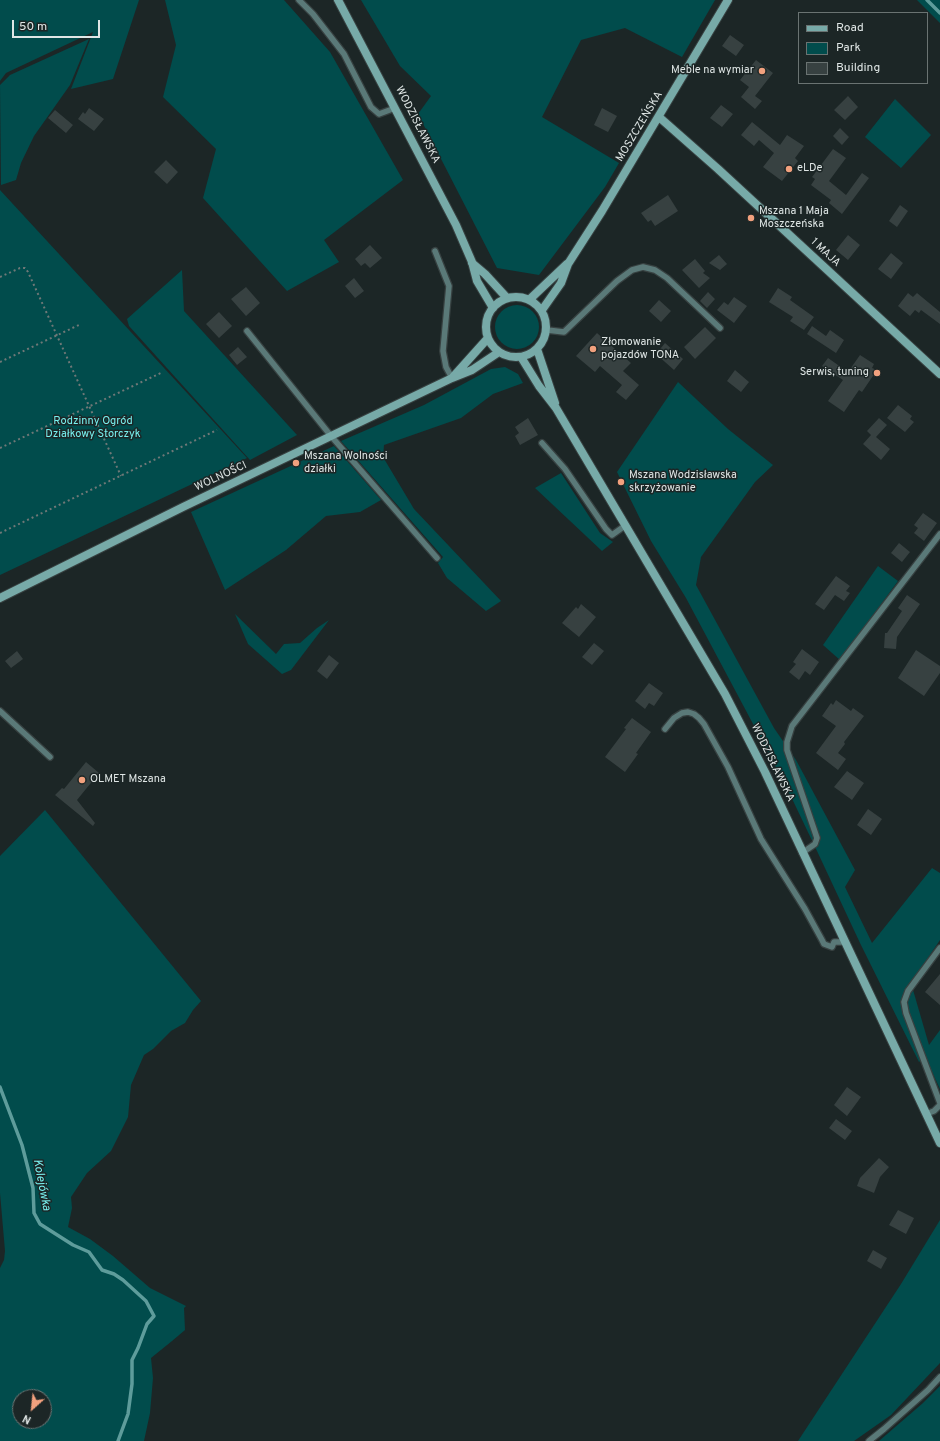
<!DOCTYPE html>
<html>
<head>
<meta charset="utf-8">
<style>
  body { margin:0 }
  #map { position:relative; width:940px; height:1441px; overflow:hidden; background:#1c2626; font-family:Overpass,sans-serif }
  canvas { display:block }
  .legend { position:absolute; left:798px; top:12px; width:130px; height:72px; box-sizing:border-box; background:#1c2626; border:1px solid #6a7372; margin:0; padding:5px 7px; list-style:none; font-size:12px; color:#dfe6e5 }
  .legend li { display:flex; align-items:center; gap:8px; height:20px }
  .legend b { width:20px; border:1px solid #6a7372 }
  .north { position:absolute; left:12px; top:1389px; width:40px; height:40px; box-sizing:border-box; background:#1c2626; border:1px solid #6a7372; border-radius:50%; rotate:207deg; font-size:11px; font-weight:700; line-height:16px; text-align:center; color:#dfe6e5 }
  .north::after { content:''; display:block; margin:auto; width:14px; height:18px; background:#f2a17e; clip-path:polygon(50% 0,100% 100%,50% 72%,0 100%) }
  .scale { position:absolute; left:12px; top:20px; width:88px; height:18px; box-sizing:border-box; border:2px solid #dfe6e5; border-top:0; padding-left:5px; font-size:12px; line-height:14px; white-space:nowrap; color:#dfe6e5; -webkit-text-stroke:3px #1c2626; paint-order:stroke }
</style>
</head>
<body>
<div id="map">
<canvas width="940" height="1441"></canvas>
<ul class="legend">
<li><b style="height:5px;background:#77aaa8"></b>Road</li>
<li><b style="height:11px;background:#014c4c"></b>Park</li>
<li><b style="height:11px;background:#374141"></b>Building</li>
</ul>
<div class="north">N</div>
<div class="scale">50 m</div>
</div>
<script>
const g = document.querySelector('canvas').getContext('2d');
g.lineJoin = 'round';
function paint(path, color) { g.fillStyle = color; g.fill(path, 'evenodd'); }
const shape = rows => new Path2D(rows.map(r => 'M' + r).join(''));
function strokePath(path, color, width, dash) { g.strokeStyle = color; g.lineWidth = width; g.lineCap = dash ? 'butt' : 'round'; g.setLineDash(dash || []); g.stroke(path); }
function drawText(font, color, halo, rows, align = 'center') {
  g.font = font + ' Overpass,sans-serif'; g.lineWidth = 3; g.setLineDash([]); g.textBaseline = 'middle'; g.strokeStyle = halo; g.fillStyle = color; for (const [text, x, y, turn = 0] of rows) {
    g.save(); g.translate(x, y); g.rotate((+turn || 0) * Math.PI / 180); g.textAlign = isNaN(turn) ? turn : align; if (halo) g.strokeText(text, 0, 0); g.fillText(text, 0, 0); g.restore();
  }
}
paint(shape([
  [0,0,139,0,113,79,71,89,93,32,6,73,0,81],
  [165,0,284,0,330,52,403,180,324,240,339,262,287,291,203,198,216,149,163,97,176,45],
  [361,0,715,0,682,57,625,28,581,40,542,117,619,163,605,187,539,275,497,268,418,114,431,96,400,66],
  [917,0,940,0,940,23],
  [89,39,70,85,34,136,21,163,16,180,1,185,0,85,10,75],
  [895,99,931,135,901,168,865,137],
  [0,190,247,458,0,575],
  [182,270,184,311,297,435,250,460,129,326,127,319],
  '495 327a22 22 0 1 1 44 0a22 22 0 1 1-44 0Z',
  [505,367,518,374,523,383,493,394,461,418,384,445,383,457,414,509,501,601,486,611,447,578,438,563,443,557,341,441,424,405,491,369],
  [678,382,728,429,773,465,755,482,701,557,696,585,774,728,796,760,855,870,845,887,872,943,932,868,940,873,940,940,911,983,929,1045,940,1030,940,1089,925,1057,919,1062,860,943,817,851,785,784,686,598,651,541,617,472],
  [334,446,381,500,360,512,326,516,286,550,225,590,191,512],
  [561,473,600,533,613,542,602,551,535,488],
  [878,566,898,581,840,660,823,645],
  [235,614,276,654,284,644,300,643,317,628,329,620,291,670,282,674,248,644],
  [45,810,201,1001,193,1010,185,1023,171,1031,153,1049,144,1055,131,1085,128,1117,111,1151,87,1173,71,1197,72,1208,68,1227,90,1239,113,1256,150,1288,186,1306,184,1308,185,1330,172,1341,151,1358,153,1378,150,1413,144,1441,0,1441,0,1268,4,1260,5,1251,0,1193,0,856],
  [20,1397,44,1397,44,1421,20,1421],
  [940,1220,940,1363,891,1415,854,1441,798,1441,901,1284],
  [940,1386,940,1441,879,1441,923,1403]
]), '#014c4c');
strokePath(shape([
  [927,0,940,13],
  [0,1087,22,1145,33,1188,34,1213,40,1224,73,1245,89,1252,102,1270,114,1274,123,1280,146,1301,154,1316,147,1324,138,1348,132,1360,132,1384,128,1414,118,1441]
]), '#5e9c9b', 3.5);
paint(shape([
  [730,35,744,45,736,56,722,46],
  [756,60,773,73,755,96,762,101,755,109,741,97,749,87,740,80],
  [848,96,858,107,845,120,834,110],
  [721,105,733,114,722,127,710,118],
  [89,108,104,119,94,131,78,119,83,112,85,114],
  [602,108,617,116,608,132,594,125],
  [55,110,73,125,66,133,48,118],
  [752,122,780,145,787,135,804,146,795,158,798,161,782,181,763,167,774,153,759,140,754,146,741,135],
  [840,128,849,137,842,145,833,136],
  [833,149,846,158,829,181,846,195,862,173,869,178,842,214,829,203,831,200,811,185,815,179,812,177],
  [166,160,178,172,167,184,154,172],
  [668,195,678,211,655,226,651,220,648,222,641,213],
  [900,205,908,211,897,227,889,221],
  [848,235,860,245,848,260,836,250],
  [370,245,382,258,370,268,365,263,361,266,355,259],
  [891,253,903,263,891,279,878,269],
  [719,255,727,264,720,270,709,263],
  [695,259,705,271,703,273,710,278,699,288,682,270],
  [354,278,364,291,355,298,345,286],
  [246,287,260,303,246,316,231,299],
  [778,288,792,297,790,300,814,317,804,330,790,321,793,317,769,302],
  [708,292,715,299,707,308,700,301],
  [908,293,913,297,917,293,940,312,940,324,921,310,919,313,915,310,910,316,898,306],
  [734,297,747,306,734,323,717,310,724,302,728,305],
  [659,300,671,311,661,322,649,311],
  [219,312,232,326,219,338,206,324],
  [812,326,826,336,830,330,844,340,836,353,807,334],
  [705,327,716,338,695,359,684,347],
  [597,333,631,363,623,371,639,385,626,400,616,392,622,385,600,366,595,372,576,356],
  [665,343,683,359,674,370,656,354],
  [238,347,247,357,237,365,229,355],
  [860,355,874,364,872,368,877,370,862,392,859,390,844,412,828,401,843,380,822,366,828,358,848,372],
  [735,370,749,382,741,392,727,381],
  [898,405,912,416,910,419,914,422,905,432,887,418],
  [528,418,538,435,520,445,515,436,519,433,515,427],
  [879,418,887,425,876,437,890,449,881,460,863,444,871,435,867,431],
  [923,513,937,523,924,541,914,533,918,528,914,525],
  [899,543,910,552,902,562,891,553],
  [836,576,850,586,846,591,850,593,844,601,835,595,824,610,815,604],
  [907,595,920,604,897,637,896,649,884,648,885,633,887,633,902,611,898,608],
  [581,604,596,617,579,637,562,623,576,607,578,609],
  [594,643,604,651,592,665,582,657],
  [802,649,819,662,810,675,805,671,799,680,789,672,796,664,793,662],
  [916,650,940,666,940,673,924,696,898,678],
  [17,651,23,659,11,668,5,661],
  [329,655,339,663,327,679,317,671],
  [649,683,663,693,654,706,649,703,645,709,635,701],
  [836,700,851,711,853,708,864,716,844,742,845,744,838,753,846,759,838,770,816,753,836,726,822,716,831,703,833,705],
  [632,718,651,732,636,753,638,754,625,772,605,757,626,729,624,728],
  [86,762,99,773,77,800,95,823,93,826,55,795,62,788,64,789],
  [847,771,864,783,852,800,834,787],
  [868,809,882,819,871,835,857,825],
  [940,974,940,1005,925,992],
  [847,1087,861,1097,847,1116,834,1105],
  [836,1119,852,1131,845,1140,829,1128],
  [879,1158,889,1167,880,1177,874,1193,857,1186,860,1178],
  [898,1210,914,1218,906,1234,889,1225],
  [873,1250,887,1258,881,1269,867,1261]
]), '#374141');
const lane = shape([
  [299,0,313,14,344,54,371,107,379,114,395,108],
  [435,251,449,286,443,351,446,367,452,378],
  [547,330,564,332,617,281,632,270,643,267,655,270,667,278,720,328],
  [247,331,331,436,437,558],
  [542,443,565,469,606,529,612,535,626,525],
  [0,711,50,757],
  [665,729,674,718,682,713,688,712,694,714,699,718,704,724,728,767,761,839,805,909,822,940,824,944,832,947,834,942,845,942],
  [802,853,815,844,817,838,787,750,787,742,792,726,940,534],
  [940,948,908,991,904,1002,906,1013,940,1103],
  [926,1114,934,1111,940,1105],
  [869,1441,884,1429,928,1390,940,1377]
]);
const secondary = shape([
  [338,0,456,225,472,262,477,281,493,308],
  [659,117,718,169,940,374],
  [472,263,485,274,507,298],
  '486 327a30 30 0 1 1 60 0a30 30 0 1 1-60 0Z',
  [529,300,567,264],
  [542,310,561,283,568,264,602,211,728,0],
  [537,349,555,403],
  [521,357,539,386,556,408,725,694,765,772,940,1143],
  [453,377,488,338],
  [0,598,183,507,452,378,472,370,499,352]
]);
strokePath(lane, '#374141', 8);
strokePath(secondary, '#374141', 10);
strokePath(shape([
  [0,277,20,268,25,268,28,272,121,476],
  [0,362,81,324],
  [0,448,163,372],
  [0,533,217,430]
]), '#6f7877', 2, [2, 3]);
strokePath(lane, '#5a7978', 5.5);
strokePath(secondary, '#77aaa8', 8);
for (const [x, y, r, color] of [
  [762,71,4,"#f2a17e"],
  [789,169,4,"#f2a17e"],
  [751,218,4,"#f2a17e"],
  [593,349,4,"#f2a17e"],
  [877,373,4,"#f2a17e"],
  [296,463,4,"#f2a17e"],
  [621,482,4,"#f2a17e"],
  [82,780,4,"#f2a17e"]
]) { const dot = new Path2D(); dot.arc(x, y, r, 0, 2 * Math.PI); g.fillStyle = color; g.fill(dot); strokePath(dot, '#1c2626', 1.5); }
drawText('11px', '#dfe6e5', '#1c2626', [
  ["Meble na wymiar",754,71,"right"],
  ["eLDe",797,169],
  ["Mszana 1 Maja",759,212],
  ["Moszczeńska",759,225],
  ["Złomowanie",601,343],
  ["pojazdów TONA",601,356],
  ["Serwis, tuning",869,373,"right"],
  ["Mszana Wolności",304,457],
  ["działki",304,470],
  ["Mszana Wodzisławska",629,476],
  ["skrzyżowanie",629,489],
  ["OLMET Mszana",90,780]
], 'left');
drawText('11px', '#dfe6e5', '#1c2626', [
  ["WODZISŁAWSKA",417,125,63],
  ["MOSZCZEŃSKA",640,127,-59],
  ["1 MAJA",825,253,43],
  ["WOLNOŚCI",221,477,-25],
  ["WODZISŁAWSKA",772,763,64]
]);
drawText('11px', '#77f1ef', '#1c2626', [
  ["Rodzinny Ogród",93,422],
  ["Działkowy Storczyk",93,435]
]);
drawText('italic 12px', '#79f3f1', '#1c2626', [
  ["Kolejówka",41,1185,79]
]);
</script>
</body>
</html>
